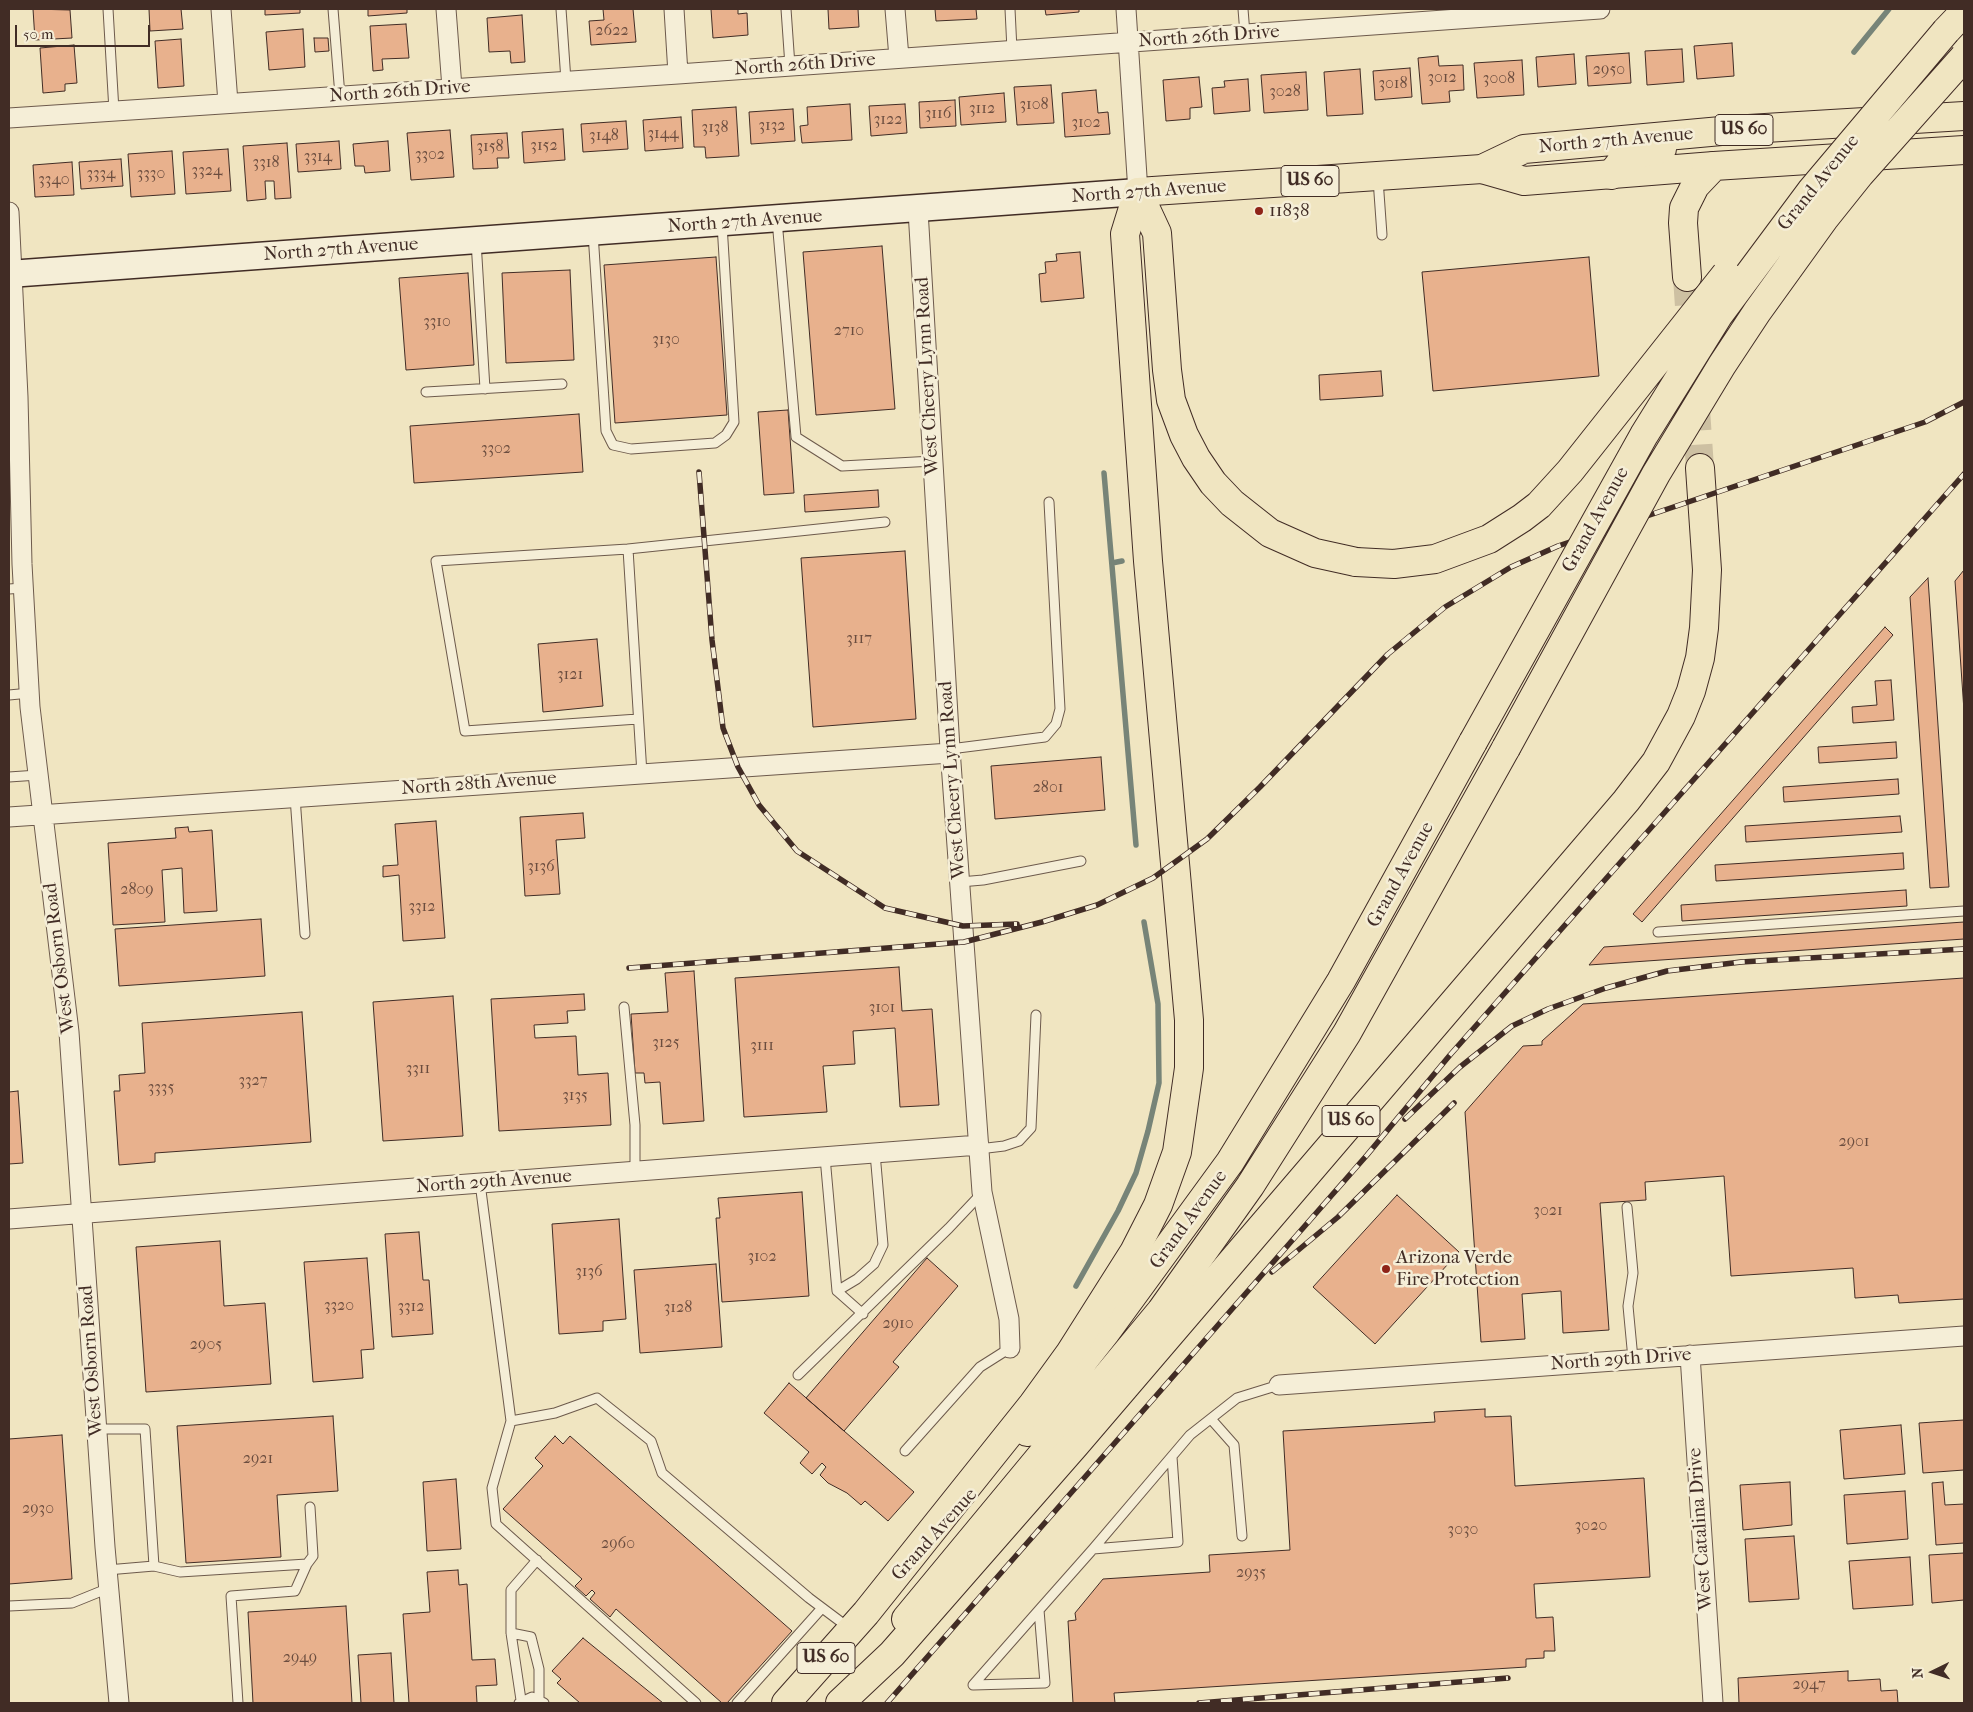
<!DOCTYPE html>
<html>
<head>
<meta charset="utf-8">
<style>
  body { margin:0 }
  #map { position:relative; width:1973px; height:1712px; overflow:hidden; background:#f0e5c1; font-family:"IM FELL French Canon",serif }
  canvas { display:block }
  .frame { position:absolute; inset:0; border:10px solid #412c25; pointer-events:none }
  .north { position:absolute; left:1908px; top:1647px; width:50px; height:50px; -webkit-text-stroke:4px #f5eed7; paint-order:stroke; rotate:266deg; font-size:14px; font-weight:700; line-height:20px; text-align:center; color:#412c25 }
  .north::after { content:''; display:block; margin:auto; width:18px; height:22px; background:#412c25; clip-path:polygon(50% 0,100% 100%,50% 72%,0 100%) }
  .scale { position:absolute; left:15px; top:25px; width:135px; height:22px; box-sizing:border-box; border:2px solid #412c25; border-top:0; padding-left:6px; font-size:15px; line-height:18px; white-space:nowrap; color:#412c25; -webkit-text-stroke:4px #f5eed7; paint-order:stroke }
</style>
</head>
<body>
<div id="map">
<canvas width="1973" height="1712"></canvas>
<div class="frame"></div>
<div class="north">N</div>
<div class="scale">50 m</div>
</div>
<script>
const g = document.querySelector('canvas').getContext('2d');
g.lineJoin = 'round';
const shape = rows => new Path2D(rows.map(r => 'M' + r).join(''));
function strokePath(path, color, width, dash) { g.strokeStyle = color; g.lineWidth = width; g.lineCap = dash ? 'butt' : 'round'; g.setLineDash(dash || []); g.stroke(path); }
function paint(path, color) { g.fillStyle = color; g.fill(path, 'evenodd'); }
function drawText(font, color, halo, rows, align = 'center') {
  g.font = font + ' "IM FELL French Canon",serif'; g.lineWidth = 5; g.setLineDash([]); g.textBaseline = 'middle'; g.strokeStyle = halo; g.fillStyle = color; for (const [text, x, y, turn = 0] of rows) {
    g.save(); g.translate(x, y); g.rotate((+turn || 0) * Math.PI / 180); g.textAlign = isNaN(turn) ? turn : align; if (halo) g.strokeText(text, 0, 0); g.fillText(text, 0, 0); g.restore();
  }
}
strokePath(shape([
  [1854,52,1889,9],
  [1104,473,1136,845],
  [1112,563,1122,561],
  [1076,1286,1118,1211,1136,1173,1148,1131,1159,1083,1158,1004,1144,922]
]), '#778478', 5.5);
const building = shape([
  [33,9,70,10,72,38,35,40,33,9],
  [149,9,181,9,183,29,150,31,149,9],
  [265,9,300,9,300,13,265,15,265,9],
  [368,9,407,9,407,13,368,16,368,9],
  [603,9,633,9,636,42,591,45,589,21,604,20,603,9],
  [711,9,738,9,738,14,747,13,748,35,713,38,711,9],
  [828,9,858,9,859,27,829,29,828,9],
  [935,9,976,9,977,19,936,21,935,9],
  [1045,9,1079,9,1079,12,1046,15,1045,9],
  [522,15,525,62,511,63,510,51,489,52,487,18,522,15],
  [406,24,409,58,382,59,383,70,373,71,370,26,406,24],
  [303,29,305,67,269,70,266,32,303,29],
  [314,38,328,38,329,51,315,52,314,38],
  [181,39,184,86,158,88,155,41,181,39],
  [1732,43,1734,76,1697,79,1694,46,1732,43],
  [74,45,77,83,65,84,65,91,43,93,40,48,74,45],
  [1682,49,1684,82,1647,85,1645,51,1682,49],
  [1629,53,1631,83,1588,86,1586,56,1629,53],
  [1574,54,1576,84,1538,87,1536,57,1574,54],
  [1438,56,1439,66,1463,65,1464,90,1449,91,1450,102,1422,104,1418,58,1438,56],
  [1522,60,1524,95,1477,98,1474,63,1522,60],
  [1410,68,1412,97,1375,100,1373,71,1410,68],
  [1360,69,1363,114,1327,116,1324,72,1360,69],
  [1306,72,1308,110,1264,113,1261,75,1306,72],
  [1199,77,1202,107,1190,108,1190,119,1166,121,1163,80,1199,77],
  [1248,79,1250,111,1214,114,1212,88,1225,87,1224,81,1248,79],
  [1051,85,1054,123,1017,125,1014,87,1051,85],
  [1096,90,1098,113,1108,112,1110,134,1065,137,1062,93,1096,90],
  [1004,93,1006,122,961,125,959,97,1004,93],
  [955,100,956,126,920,128,919,102,955,100],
  [850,104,852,140,802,143,800,126,808,125,807,107,850,104],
  [905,104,907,133,871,136,869,106,905,104],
  [736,107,739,156,706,158,705,147,694,147,692,110,736,107],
  [793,109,795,141,751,144,749,112,793,109],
  [681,117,683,148,645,151,643,120,681,117],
  [626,121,628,149,583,152,581,124,626,121],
  [563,129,565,160,524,163,522,132,563,129],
  [450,130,454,177,411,180,407,133,450,130],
  [507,133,509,158,497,158,498,168,473,169,471,135,507,133],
  [339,141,341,169,298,172,296,144,339,141],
  [388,141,390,171,365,173,364,166,355,166,353,144,388,141],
  [287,143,291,198,275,199,274,181,265,181,266,199,247,201,243,146,287,143],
  [228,149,231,191,186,194,183,152,228,149],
  [172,151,175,194,131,197,128,154,172,151],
  [121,159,123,186,81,189,79,162,121,159],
  [72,162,74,195,35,197,33,165,72,162],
  [882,246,895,409,816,415,803,252,882,246],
  [1080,252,1084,298,1041,302,1039,274,1046,273,1045,262,1057,261,1056,254,1080,252],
  [716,257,727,415,615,423,604,265,716,257],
  [1589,257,1599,376,1433,391,1422,272,1589,257],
  [570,270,574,360,506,363,502,273,570,270],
  [468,273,474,365,406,370,399,278,468,273],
  [1381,371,1383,396,1320,400,1319,375,1381,371],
  [788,410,794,493,764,495,758,412,788,410],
  [579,414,583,472,414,483,410,426,579,414],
  [878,490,879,507,805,512,804,495,878,490],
  [905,551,916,719,813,727,801,558,905,551],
  [1964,570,1964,711,1955,581,1964,570],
  [1928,578,1949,887,1930,888,1910,597,1928,578],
  [1885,627,1893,635,1642,922,1633,914,1885,627],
  [597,639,603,706,543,712,538,644,597,639],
  [1891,680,1894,720,1853,723,1852,707,1877,705,1875,681,1891,680],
  [1896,742,1897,758,1819,763,1818,747,1896,742],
  [1101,757,1105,810,995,819,991,766,1101,757],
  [1898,779,1899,794,1784,802,1783,787,1898,779],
  [583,813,585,838,556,840,560,894,525,896,520,817,583,813],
  [1900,816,1902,832,1746,842,1745,826,1900,816],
  [436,821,445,938,403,941,399,875,383,877,383,866,398,865,395,824,436,821],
  [188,827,189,832,212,830,217,911,184,913,182,868,162,870,165,922,113,925,108,843,176,838,175,828,188,827],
  [1903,853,1904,869,1716,881,1715,865,1903,853],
  [1906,890,1907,906,1682,921,1681,905,1906,890],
  [261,919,265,976,119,986,115,929,261,919],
  [1964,922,1964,939,1589,965,1604,947,1964,922],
  [899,967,902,1011,932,1009,939,1105,900,1107,895,1028,853,1031,855,1064,823,1066,827,1112,744,1117,735,978,899,967],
  [694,971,704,1121,663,1124,660,1082,645,1083,644,1073,635,1073,631,1014,668,1012,665,973,694,971],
  [1964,978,1964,1299,1899,1303,1898,1295,1855,1298,1853,1268,1731,1276,1724,1176,1645,1182,1646,1200,1600,1203,1609,1330,1563,1333,1561,1291,1522,1294,1525,1339,1481,1342,1465,1112,1523,1046,1542,1045,1542,1041,1583,1004,1964,978],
  [584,994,585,1010,567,1011,568,1023,534,1025,535,1038,576,1036,578,1075,608,1073,611,1125,499,1131,491,999,584,994],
  [453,996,463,1136,383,1141,373,1002,453,996],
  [302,1012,311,1142,155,1153,155,1162,119,1165,114,1091,120,1091,119,1075,145,1073,142,1023,302,1012],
  [18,1091,23,1163,9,1164,9,1092,18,1091],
  [802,1192,809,1296,722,1302,716,1218,720,1218,718,1198,802,1192],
  [1397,1195,1459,1252,1375,1344,1313,1287,1397,1195],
  [619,1219,626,1319,603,1321,603,1331,559,1334,552,1224,619,1219],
  [419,1232,423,1280,429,1280,433,1334,392,1337,385,1234,419,1232],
  [220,1241,224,1306,265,1303,271,1384,146,1392,136,1247,220,1241],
  [367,1258,374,1349,361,1350,363,1378,313,1382,304,1262,367,1258],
  [927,1258,958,1286,893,1362,899,1367,844,1431,806,1398,927,1258],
  [716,1264,722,1347,640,1353,634,1270,716,1264],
  [789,1383,914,1492,888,1521,865,1501,861,1505,847,1493,828,1483,820,1475,826,1467,822,1463,812,1474,800,1463,809,1452,764,1413,789,1383],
  [1485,1409,1485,1417,1511,1416,1515,1486,1644,1478,1650,1577,1534,1584,1536,1618,1553,1617,1555,1651,1544,1651,1544,1658,1526,1659,1526,1667,1114,1693,1115,1703,1073,1703,1068,1621,1076,1620,1075,1613,1103,1579,1210,1572,1209,1555,1290,1550,1283,1431,1435,1422,1434,1412,1485,1409],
  [333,1416,338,1491,277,1495,281,1557,186,1563,177,1426,333,1416],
  [1964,1420,1964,1470,1923,1473,1919,1423,1964,1420],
  [1901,1425,1905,1474,1844,1479,1840,1430,1901,1425],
  [62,1435,72,1579,9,1584,9,1439,62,1435],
  [555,1436,563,1444,570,1436,792,1631,727,1703,722,1703,616,1609,610,1617,590,1599,595,1593,592,1590,586,1596,575,1586,582,1579,503,1509,543,1466,535,1458,555,1436],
  [456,1479,461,1549,427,1551,423,1482,456,1479],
  [1790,1482,1792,1525,1743,1530,1740,1485,1790,1482],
  [1943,1482,1945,1505,1964,1504,1964,1543,1936,1545,1932,1483,1943,1482],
  [1905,1491,1908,1539,1847,1544,1844,1495,1905,1491],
  [1794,1536,1799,1599,1749,1602,1745,1539,1794,1536],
  [1964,1553,1964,1600,1932,1603,1929,1555,1964,1553],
  [1910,1557,1913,1605,1853,1609,1849,1561,1910,1557],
  [458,1570,459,1585,467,1584,472,1660,495,1659,497,1685,476,1686,477,1703,409,1703,403,1614,430,1612,427,1572,458,1570],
  [346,1606,352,1703,253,1703,248,1612,346,1606],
  [583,1638,663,1703,580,1703,557,1683,561,1679,552,1671,583,1638],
  [391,1653,394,1703,361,1703,358,1655,391,1653],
  [1848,1671,1848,1681,1880,1679,1881,1691,1897,1690,1898,1703,1739,1703,1738,1678,1848,1671]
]);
paint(building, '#e8b18d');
strokePath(building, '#412c25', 1);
strokePath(shape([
  [1687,277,1700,468]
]), '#cdc0a2', 28, [28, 14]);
const lane = shape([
  [108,9,114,111],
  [333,9,340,96],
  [561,9,566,81],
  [786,9,790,66],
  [1010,9,1012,50],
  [1243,9,1245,34],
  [1378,179,1382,235],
  [777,220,796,437,842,466,933,461],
  [593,233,606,431,613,445,631,449,715,443,726,435,734,422,722,224],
  [476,241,485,389],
  [426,392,562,384],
  [628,549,436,561,465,731,638,719],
  [9,589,23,588],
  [9,695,30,693],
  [950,749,1045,737,1056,724,1060,709,1049,502],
  [642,774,628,549,885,522],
  [9,777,38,775],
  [295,797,305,934],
  [960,882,983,880,1081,861],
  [1658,932,1964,911],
  [624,1007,635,1125,635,1171],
  [979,1149,1004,1146,1019,1141,1031,1128,1036,1015],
  [825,1157,837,1291,857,1279,874,1264,883,1245,875,1153],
  [480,1183,511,1421,555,1413,597,1398,651,1441,662,1473,809,1598,849,1628],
  [1627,1207,1633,1273,1628,1306,1633,1359],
  [837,1291,863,1314],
  [798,1375,949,1228,982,1193],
  [1211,1419,1234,1445,1242,1536],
  [511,1421,492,1488,496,1524,696,1703],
  [97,1429,145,1429,154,1566,107,1570],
  [905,1451,980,1367,1010,1348],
  [1093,1549,1178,1542,1172,1457],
  [154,1566,180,1572,307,1564,313,1556,310,1507],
  [9,1606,72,1603,109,1588],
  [1039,1610,1045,1683,973,1685,1039,1610,1093,1549,1190,1435,1237,1398,1279,1385],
  [511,1633,531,1637,539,1669,539,1699],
  [521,1700,511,1633,511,1590,537,1560],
  [238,1703,231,1596,295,1591,307,1564],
  [519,1703,532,1697,544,1703],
  [737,1703,822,1608]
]);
const street = shape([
  [221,9,228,103],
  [446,9,452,88],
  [674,9,678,74],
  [895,9,899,58],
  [1126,9,1138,192],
  [9,118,678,74,1600,9],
  [918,210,950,749,982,1192,1009,1319,1010,1348],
  [9,212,18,397,22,564,30,707,69,1032,105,1547,119,1703],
  [9,817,950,753],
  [9,1219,979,1145],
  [1690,1355,1713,1703],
  [1279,1385,1964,1336]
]);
const secondary = shape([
  [9,274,1138,192]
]);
const primary = shape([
  [1946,31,1964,12],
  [1482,169,1524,181,1714,166],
  [1138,192,1157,233,1167,370,1171,400,1184,435,1196,458,1213,483,1232,503,1270,533,1315,553,1356,562],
  [1027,1432,1106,1332,1230,1162,1341,981,1473,742],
  [906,1619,1161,1311,1250,1186,1347,1033,1506,748]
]);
const highway = shape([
  [1611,175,1622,161,1644,152,1662,149],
  [1687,277,1683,223,1684,208,1695,186,1714,166,1964,150],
  [786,1703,866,1613,1033,1404,1070,1353,1134,1252,1158,1205,1177,1152,1189,1068,1189,1020,1148,561,1125,234,1138,192,1482,169,1524,149,1732,130,1964,116],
  [840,1703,892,1654,1075,1445,1626,801,1656,762,1681,716,1691,691,1700,658,1704,628,1707,570,1700,468]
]);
strokePath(lane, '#6d5a4c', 11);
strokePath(street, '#6d5a4c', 21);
strokePath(secondary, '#412c25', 29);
strokePath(primary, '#412c25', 30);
strokePath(highway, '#412c25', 30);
strokePath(lane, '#f5eed7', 9);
strokePath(street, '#f5eed7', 19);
strokePath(secondary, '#f5eed7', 26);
strokePath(primary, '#f0e5c1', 28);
strokePath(highway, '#f0e5c1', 28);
const rail = shape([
  [699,472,712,640,723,728,738,767,759,805,797,851,885,908,963,926,1017,924],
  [629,968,964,942,1042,922,1097,905,1153,878,1207,839,1260,787,1388,654,1445,607,1511,567,1558,546,1925,422,1964,402],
  [1405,1119,1460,1067,1512,1026,1548,1009,1606,988,1667,971,1741,962,1964,949],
  [1272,1272,1338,1217,1454,1103],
  [887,1703,1367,1155,1450,1055,1964,474],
  [1199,1703,1508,1678]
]);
strokePath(rail, '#412c25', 5.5);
strokePath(rail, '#f5eed7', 4, [11]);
const primaryBridge = shape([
  [1356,562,1394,564,1435,559,1489,539,1522,518,1539,505,1570,471,1726,274],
  [1473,742,1644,435,1718,316,1811,191,1946,31],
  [1506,748,1656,474,1722,365,1757,312,1824,219,1860,174,1964,57]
]);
strokePath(primaryBridge, '#412c25', 30, []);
strokePath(primaryBridge, '#f0e5c1', 28);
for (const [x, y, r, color] of [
  [1259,211,5,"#8f2418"],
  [1386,1269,5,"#8f2418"]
]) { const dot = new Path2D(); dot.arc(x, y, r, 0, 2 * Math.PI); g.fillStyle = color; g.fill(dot); strokePath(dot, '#f5eed7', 2); }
drawText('16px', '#6b4d3f', null, [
  ["2622",612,31],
  ["2950",1609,70],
  ["3012",1442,78],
  ["3008",1499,79],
  ["3018",1393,84],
  ["3028",1285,92],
  ["3108",1034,105],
  ["3112",982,109],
  ["3116",938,114],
  ["3122",888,120],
  ["3102",1086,123],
  ["3132",772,126],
  ["3138",715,128],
  ["3144",663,134],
  ["3148",604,136],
  ["3152",544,146],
  ["3158",490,147],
  ["3302",430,155],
  ["3314",318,157],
  ["3318",266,163],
  ["3324",207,171],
  ["3334",101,174],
  ["3330",151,174],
  ["3340",54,180],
  ["3310",437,322],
  ["2710",849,331],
  ["3130",666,340],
  ["3302",496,449],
  ["3117",859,639],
  ["3121",570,675],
  ["2801",1048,788],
  ["3136",541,867],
  ["2809",137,890],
  ["3312",422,907],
  ["3101",882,1008],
  ["3125",666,1043],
  ["3111",762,1046],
  ["3311",418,1069],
  ["3327",253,1081],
  ["3335",161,1088],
  ["3135",575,1096],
  ["2901",1854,1142],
  ["3021",1548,1211],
  ["3102",762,1257],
  ["3136",589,1272],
  ["3320",339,1306],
  ["3312",411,1307],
  ["3128",678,1308],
  ["2910",898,1324],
  ["2905",206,1345],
  ["2921",258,1459],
  ["2930",38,1509],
  ["3020",1591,1526],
  ["3030",1463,1530],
  ["2960",618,1544],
  ["2935",1251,1573],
  ["2949",300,1658],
  ["2947",1809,1685]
]);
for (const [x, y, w] of [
  [1744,130,58],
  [1310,181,58],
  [1351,1121,58],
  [826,1658,58]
]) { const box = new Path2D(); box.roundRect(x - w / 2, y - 15.5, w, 31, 4); g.fillStyle = '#f5eed7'; g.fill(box); strokePath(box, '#412c25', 1); }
drawText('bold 18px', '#412c25', null, [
  ["US 60",1744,130],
  ["US 60",1310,181],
  ["US 60",1351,1121],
  ["US 60",826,1658]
]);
drawText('19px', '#412c25', '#f5eed7', [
  ["North 26th Drive",1209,37,-4],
  ["North 26th Drive",805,65,-4],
  ["North 26th Drive",400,92,-4],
  ["North 27th Avenue",1616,141,-5],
  ["Grand Avenue",1819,183,-51],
  ["North 27th Avenue",1149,192,-4],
  ["North 27th Avenue",745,222,-4],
  ["North 27th Avenue",341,250,-4],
  ["West Cheery Lynn Road",928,376,-93],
  ["Grand Avenue",1596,520,-61],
  ["West Cheery Lynn Road",953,780,-94],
  ["North 28th Avenue",479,784,-4],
  ["Grand Avenue",1401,875,-61],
  ["West Osborn Road",60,958,-97],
  ["North 29th Avenue",494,1182,-4],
  ["Grand Avenue",1189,1220,-54],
  ["North 29th Drive",1621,1360,-4],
  ["West Osborn Road",92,1361,-94],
  ["West Catalina Drive",1701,1529,-94],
  ["Grand Avenue",935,1535,-48]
]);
drawText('19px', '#412c25', '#f5eed7', [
  ["11838",1269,211],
  ["Arizona Verde",1396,1258],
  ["Fire Protection",1396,1280]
], 'left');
</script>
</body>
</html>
